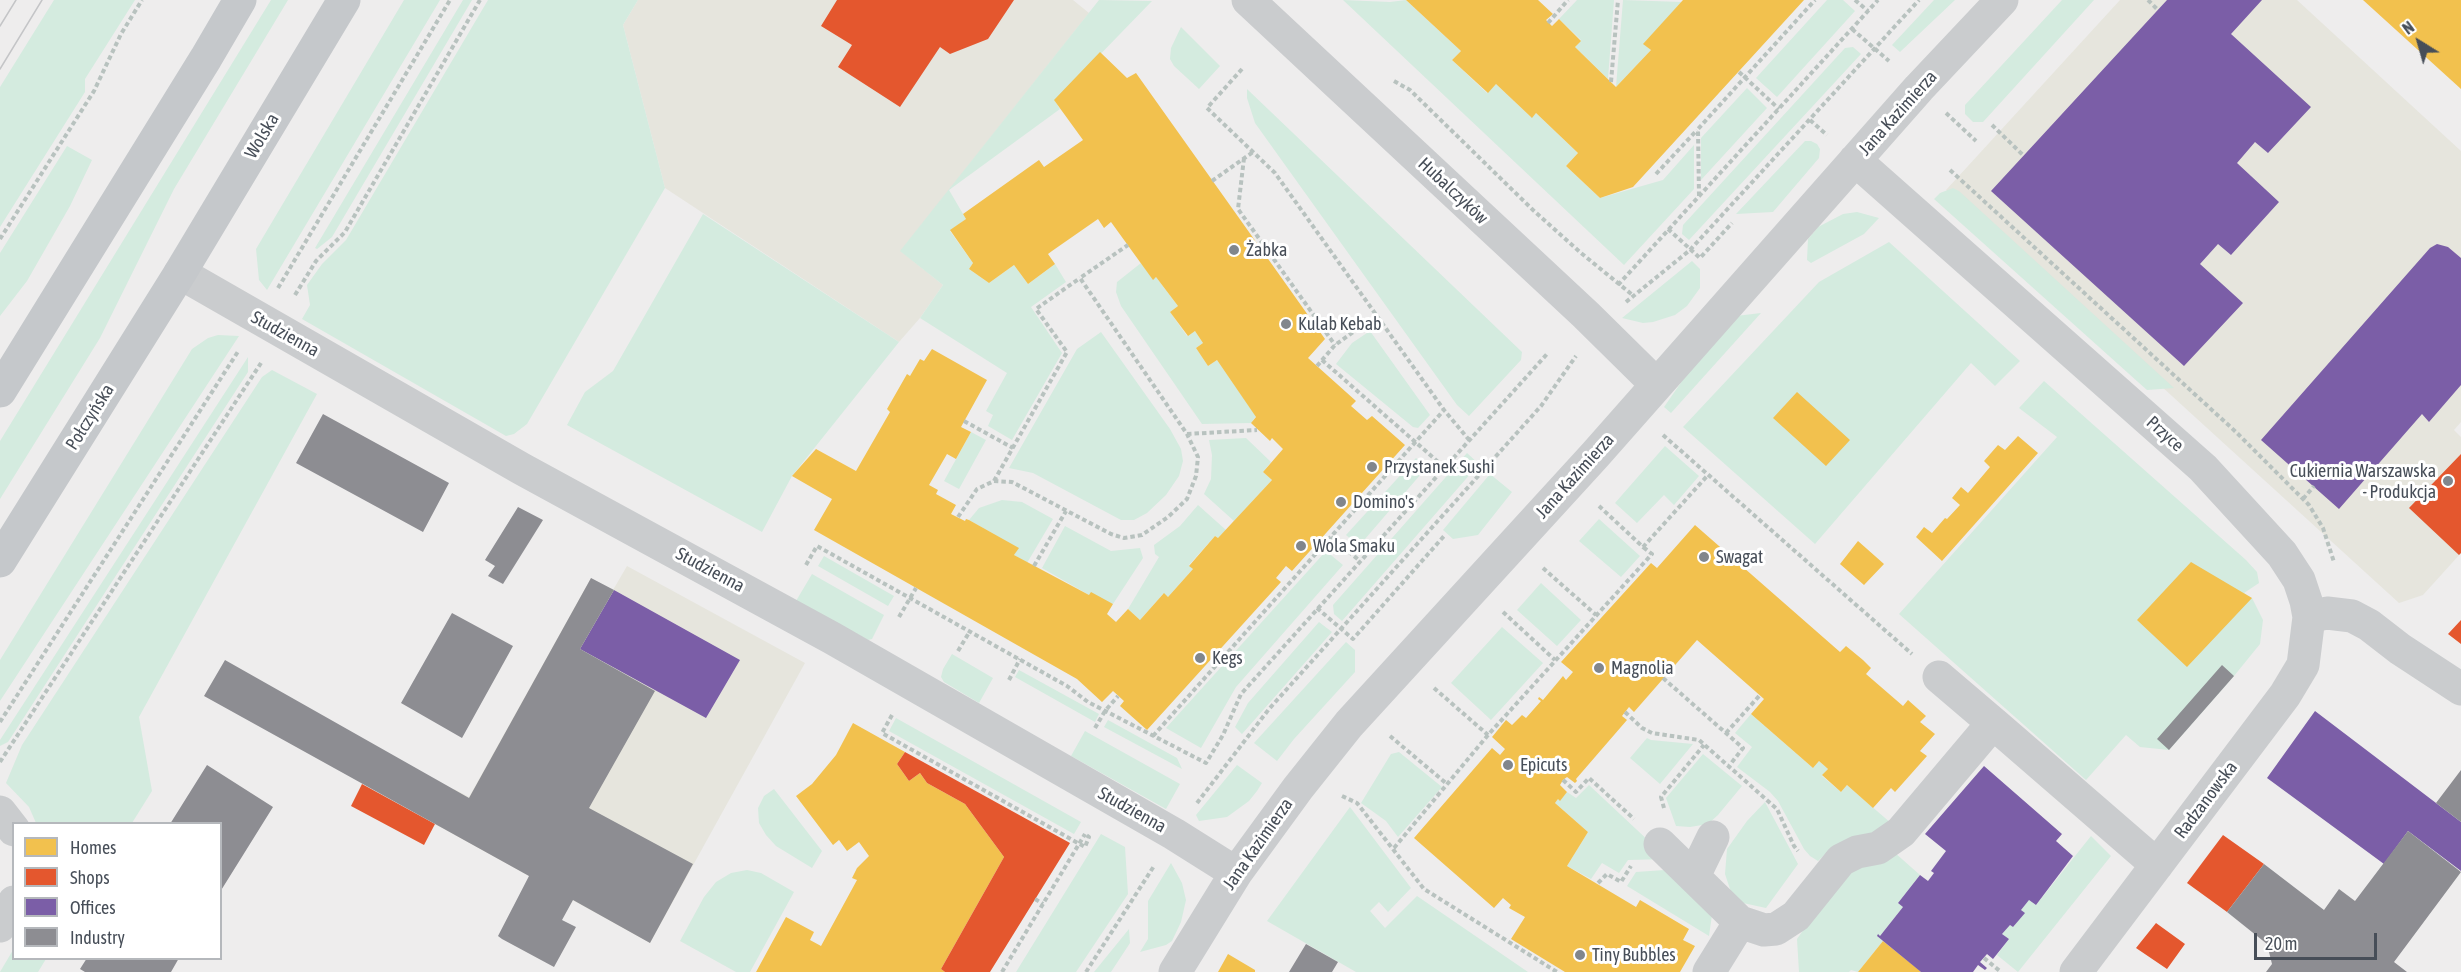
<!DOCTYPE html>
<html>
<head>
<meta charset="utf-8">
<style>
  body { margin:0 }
  #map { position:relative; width:2461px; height:972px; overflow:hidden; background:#eeeded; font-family:"Asap Condensed",sans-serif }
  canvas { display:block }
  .legend { position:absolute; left:12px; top:822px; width:210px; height:138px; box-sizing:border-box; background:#fff; border:2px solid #b5b8bc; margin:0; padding:8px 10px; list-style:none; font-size:18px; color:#474e58 }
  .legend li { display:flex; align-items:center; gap:12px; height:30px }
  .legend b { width:30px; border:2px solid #b5b8bc }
  .north { position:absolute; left:2389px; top:12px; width:60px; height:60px; -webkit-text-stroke:4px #fff; paint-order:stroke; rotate:323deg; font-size:16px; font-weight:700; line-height:24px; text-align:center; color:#474e58 }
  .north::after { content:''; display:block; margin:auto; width:21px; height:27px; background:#474e58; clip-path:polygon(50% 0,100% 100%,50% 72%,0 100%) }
  .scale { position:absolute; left:2254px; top:933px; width:123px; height:27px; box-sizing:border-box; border:3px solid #474e58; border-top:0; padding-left:8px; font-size:18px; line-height:21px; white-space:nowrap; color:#474e58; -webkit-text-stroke:4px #fff; paint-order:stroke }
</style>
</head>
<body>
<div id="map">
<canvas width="2461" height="972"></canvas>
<ul class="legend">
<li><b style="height:16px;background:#f2c14e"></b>Homes</li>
<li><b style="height:16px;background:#e4572e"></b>Shops</li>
<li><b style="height:16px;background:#7b5ea7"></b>Offices</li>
<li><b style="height:16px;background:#8d8d92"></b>Industry</li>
</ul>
<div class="north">N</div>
<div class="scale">20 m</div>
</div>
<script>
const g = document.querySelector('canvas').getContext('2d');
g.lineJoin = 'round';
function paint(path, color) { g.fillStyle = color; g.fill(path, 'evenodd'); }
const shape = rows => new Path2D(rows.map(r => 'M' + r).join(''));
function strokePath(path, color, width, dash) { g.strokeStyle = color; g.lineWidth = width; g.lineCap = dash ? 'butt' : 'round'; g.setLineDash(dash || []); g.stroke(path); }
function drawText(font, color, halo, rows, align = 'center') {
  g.font = font + ' "Asap Condensed",sans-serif'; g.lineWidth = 6; g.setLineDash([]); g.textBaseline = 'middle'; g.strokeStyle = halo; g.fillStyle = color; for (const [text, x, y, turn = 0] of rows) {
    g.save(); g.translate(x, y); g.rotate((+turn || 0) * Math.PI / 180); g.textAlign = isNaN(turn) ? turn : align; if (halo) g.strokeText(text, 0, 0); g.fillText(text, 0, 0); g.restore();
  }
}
paint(shape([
  [638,0,1073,0,1089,13,901,251,943,285,920,318,899,342,665,188,623,25],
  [2120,0,2297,0,2461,151,2461,422,2454,430,2461,437,2461,553,2423,595,2399,603,1946,190],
  [627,566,805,663,650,943,435,824,454,789,469,797,591,578,613,590]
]), '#e6e5dd');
paint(shape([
  [54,0,135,0,85,79,85,92,0,227,0,87],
  [271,0,288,0,174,189,100,338,0,499,0,441],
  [404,0,440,0,267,290,259,280,256,249],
  [463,0,472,0,332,237,317,249,315,248],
  [488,0,638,0,623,25,665,188,527,424,514,434,506,436,302,319,310,305,307,285,322,264,346,240],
  [1099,0,1152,1,1055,101,1060,109,949,190,966,219,950,231,973,263,969,269,989,283,1014,265,1028,284,1055,264,1066,282,1031,307,1062,353,1012,440,988,426,993,415,986,411,1007,373,920,318,943,285,900,251],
  [1343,0,1390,2,1406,0,1461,51,1452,60,1487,93,1496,84,1531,117,1536,113,1578,153,1566,166,1600,198,1663,180,1694,145,1694,189,1624,265],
  [1577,0,1614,0,1608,79,1575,47,1581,40,1559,19],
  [1623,0,1682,2,1644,44,1651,50,1616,87],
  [1827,0,1843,0,1855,11,1777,97,1756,78],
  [1934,0,1955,0,1900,52,1892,45],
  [2062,0,2094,0,1983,122,1973,122,1965,114,1965,105],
  [1181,27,1220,66,1199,89,1174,66,1170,59,1171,48],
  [1853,47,1861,54,1689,240,1682,234,1683,225,1845,48],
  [1747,88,1767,108,1701,180,1701,138],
  [1247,89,1522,352,1521,360,1469,416,1457,405,1255,123,1247,98],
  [1805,141,1811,141,1817,144,1820,149,1819,158,1773,212,1736,214],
  [67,146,92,160,70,206,27,281,0,316,0,253],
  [1953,188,1959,191,2174,388,2147,390,2138,382,1934,199,1940,193],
  [1857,212,1879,218,1864,234,1811,263,1807,260,1808,239,1818,227,1843,214],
  [703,214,899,342,792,476,762,532,567,425,585,392,613,371],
  [1889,242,2020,361,1995,386,1971,363,1815,544,1683,427,1819,282],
  [1692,261,1700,269,1700,288,1687,306,1675,315,1653,322,1643,323,1622,318],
  [1141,263,1153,279,1156,277,1178,306,1170,312,1187,336,1195,331,1203,343,1196,348,1208,366,1217,360,1256,416,1251,423,1202,424,1121,306,1116,292,1117,282],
  [1761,313,1671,413,1664,407,1689,371,1736,316],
  [1370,331,1430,415,1418,428,1413,427,1336,364,1352,343],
  [1101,332,1170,429,1181,449,1183,461,1179,476,1166,495,1147,513,1134,520,1121,520,1033,473,1009,468,1077,349],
  [218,335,239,336,0,701,0,660,192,349,208,338],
  [248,357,248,372,8,742,0,746,0,740],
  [272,370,317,394,139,717,152,791,132,823,36,823,29,807,6,783,22,745,262,377],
  [2044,381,2246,560,2257,572,2259,583,2244,593,2252,598,2263,620,2260,644,2234,676,2169,750,2140,747,2126,735,2086,780,1899,614,2057,437,2019,408],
  [971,432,986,440,959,489,944,481],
  [1246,438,1271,462,1263,472,1272,480,1234,521,1204,494,1211,479,1212,455,1209,440],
  [1665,446,1699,476,1674,505,1664,495,1637,523,1615,503],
  [1467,453,1479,464,1342,621,1334,614,1333,605],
  [1416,458,1427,467,1359,546,1346,535],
  [1490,474,1512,492,1478,535,1453,539,1443,530],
  [1002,500,1022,502,1053,519,1027,563,1014,555,1018,548,969,520,979,508],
  [1198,505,1226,530,1218,538,1215,536,1189,565,1193,569,1168,597,1163,594,1140,620,1128,609,1159,557,1155,554,1154,545,1180,526],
  [1599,519,1640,556,1621,577,1579,541],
  [1065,526,1111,551,1140,548,1143,558,1113,604,1089,595,1042,568],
  [1326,551,1343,565,1236,687,1201,748,1166,728],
  [824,556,894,596,888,606,818,566],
  [812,574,884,615,872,639,868,640,796,601],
  [1541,583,1581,620,1557,646,1517,610],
  [1319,622,1332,632,1242,734,1235,727,1248,703],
  [1502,627,1543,663,1491,720,1451,683],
  [1346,642,1355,650,1355,672,1294,739,1277,761,1254,743],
  [952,654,993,678,979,703,944,682,941,677,943,669],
  [1019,670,1099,714,1095,722,1015,677],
  [1751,714,1813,768,1819,761,1828,769,1822,776,1841,792,1847,785,1892,824,1887,829,1832,848,1818,861,1810,856,1804,849,1778,801,1770,792,1737,767,1752,747,1735,733],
  [896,718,1081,822,1074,834,889,731],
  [1108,720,1177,758,1182,769,1104,727],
  [1085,731,1180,784,1166,809,1071,756],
  [1647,738,1651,740,1693,744,1660,784,1630,758],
  [1399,752,1442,787,1398,837,1386,821,1361,803,1391,754],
  [1703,754,1742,786,1718,815,1708,824,1690,827,1676,826,1666,798],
  [1237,765,1262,783,1257,791,1249,801,1227,817,1199,821,1196,815],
  [1589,785,1668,859,1628,860,1619,873,1602,863,1591,879,1567,866,1588,832,1555,803,1558,799,1560,800,1567,792,1576,798],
  [774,789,822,851,812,868,776,846,766,835,759,823,758,808,764,796],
  [1765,802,1798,864,1766,908,1743,903,1731,892,1725,874,1727,849,1747,821],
  [1350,807,1411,888,1388,912,1379,902,1370,911,1385,928,1417,896,1528,972,1356,972,1267,921],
  [1101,834,1125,847,1128,894,1076,972,1016,972],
  [2091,836,2111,856,2018,972,1997,955,2009,939,2002,934,2010,925,2013,927,2024,913,2021,910,2029,900,2036,905],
  [1894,852,1920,875,1898,903,1903,907,1880,936,1877,936,1883,941,1858,972,1851,970,1849,972,1799,972,1797,939,1842,875],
  [1171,863,1182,883,1186,900,1181,922,1172,941,1166,945,1140,952,1148,939,1148,901],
  [1679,869,1712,915,1709,936,1627,886,1636,872],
  [747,870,761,873,794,892,750,972,736,972,680,941,704,897,716,882,731,873],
  [1129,929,1130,943,1111,972,1094,972],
  [13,950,14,958,46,959,38,972,0,972]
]), '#d4ebdf');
paint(shape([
  [1406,0,1538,0,1553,14,1546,20,1552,26,1559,19,1581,41,1575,47,1616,87,1651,50,1643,44,1683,0,1804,0,1633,187,1600,198,1566,166,1578,153,1536,113,1532,118,1496,84,1488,93,1452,60,1461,51],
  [2363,0,2461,0,2461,89],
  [1100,52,1127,78,1136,73,1325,339,1308,358,1356,401,1351,406,1367,420,1372,416,1405,445,1292,571,1286,566,1276,578,1281,582,1147,730,1120,706,1124,701,1113,691,1102,702,1077,679,814,530,832,499,792,476,816,449,856,471,890,412,887,409,907,374,910,376,920,359,924,361,932,349,987,380,961,427,971,432,956,459,947,454,929,485,938,490,936,494,956,505,951,514,965,521,966,519,969,520,1019,548,1014,555,1089,595,1091,592,1113,604,1107,614,1116,622,1128,609,1140,620,1164,593,1168,597,1193,569,1189,566,1215,536,1218,538,1272,480,1263,472,1283,449,1272,438,1270,441,1251,423,1256,417,1217,360,1208,366,1196,348,1203,343,1195,331,1188,336,1170,312,1178,306,1156,277,1153,280,1111,222,1104,228,1098,219,1052,251,1048,254,1055,264,1028,284,1014,265,989,283,969,269,973,263,950,230,966,219,963,214,1039,160,1044,167,1083,140,1054,100],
  [1797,392,1850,440,1826,466,1773,418],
  [2018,436,2038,453,1942,561,1916,537,1924,527,1932,533,1945,518,1947,519,1960,505,1952,498,1961,487,1968,493,1990,467,1984,461,1998,445,2005,450],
  [1695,525,1840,652,1846,646,1863,660,1871,668,1866,674,1903,706,1908,700,1926,716,1920,722,1935,734,1920,751,1927,756,1895,792,1891,788,1873,808,1847,785,1841,792,1822,775,1828,769,1819,761,1813,768,1751,714,1764,699,1697,640,1634,712,1629,707,1622,716,1627,720,1576,779,1577,781,1575,783,1567,777,1563,780,1560,785,1567,792,1560,801,1558,799,1555,803,1588,832,1567,866,1636,907,1640,900,1689,929,1683,940,1695,946,1680,972,1565,972,1511,939,1525,917,1509,908,1511,905,1503,898,1494,908,1414,838,1492,748,1500,755,1505,749,1492,737,1506,720,1512,725,1522,715,1526,718,1541,701,1538,699,1539,697,1543,700,1563,676,1566,680,1573,672,1561,662,1651,563,1657,568],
  [1858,541,1884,564,1864,585,1840,564],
  [2191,562,2252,598,2187,667,2137,620],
  [853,723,905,752,897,764,909,781,920,773,927,783,965,804,1004,857,941,969,945,972,756,972,786,917,814,932,810,940,821,946,857,880,852,878,857,868,869,856,859,842,847,851,839,840,833,845,796,796,812,784,836,755],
  [1883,941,1919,970,1921,972,1858,972],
  [1228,954,1255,970,1255,972,1218,972]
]), '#f2c14e');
paint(shape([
  [837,0,1014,0,988,39,950,54,940,47,900,107,838,67,852,45,821,26],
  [2461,454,2461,553,2459,555,2409,508],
  [2461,620,2461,644,2448,634],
  [905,752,1070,843,990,972,945,972,941,969,1004,857,965,804,927,783,920,773,909,781,897,764],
  [362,784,435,824,424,845,351,806],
  [2223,835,2264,864,2227,912,2187,883],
  [2156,923,2185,944,2167,969,2136,948]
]), '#e4572e');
paint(shape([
  [2167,0,2262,0,2231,34,2311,107,2268,153,2255,142,2237,163,2279,202,2231,255,2218,244,2200,264,2243,303,2184,366,1991,191],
  [2437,244,2448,247,2461,258,2461,385,2429,422,2422,414,2339,509,2261,440,2430,248],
  [614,590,740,660,706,718,580,649],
  [2315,711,2461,822,2461,871,2408,831,2384,864,2267,778],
  [1984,766,2062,834,2056,841,2073,856,2036,905,2029,900,2021,910,2025,913,2013,927,2010,925,2002,934,2009,939,1993,959,1987,954,1980,962,1987,968,1985,970,1978,965,1973,972,1921,972,1877,936,1878,934,1880,936,1903,907,1898,903,1920,875,1928,881,1934,873,1931,871,1946,851,1925,834]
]), '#7b5ea7');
paint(shape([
  [323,414,449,483,423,532,296,463],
  [518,507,543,520,503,584,488,576,495,566,485,560],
  [591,578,614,590,580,649,655,691,589,808,693,864,650,943,573,900,562,920,576,927,554,967,502,939,498,936,529,876,204,696,225,660,469,798],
  [452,613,513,646,462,738,401,703],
  [2222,665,2234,676,2169,750,2157,739],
  [207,765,273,807,220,892,220,824,170,824],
  [2461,770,2461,822,2436,803],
  [2408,831,2461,872,2394,962,2407,972,2266,972,2272,964,2267,944,2227,912,2264,864,2324,910,2339,889,2355,901],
  [1306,944,1338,962,1332,972,1289,972],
  [87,958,179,958,171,972,85,972,80,969]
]), '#8d8d92');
strokePath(shape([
  [1855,0,1868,11],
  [2148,0,2158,10],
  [1548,23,1568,0],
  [1852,29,1889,61],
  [1242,69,1207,108,1275,173,1444,410,1470,441],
  [1739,72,1779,109],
  [1394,81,1410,90,1533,210,1581,253,1635,297],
  [1611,82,1618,0],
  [1946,113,1976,141],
  [1810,120,1827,135],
  [1992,125,2024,156],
  [1244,158,1238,209,1335,345],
  [1950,170,2236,432,2309,505,2323,528,2334,562],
  [1656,174,1697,130],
  [1212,181,1253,152],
  [1699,196,1698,129,1815,0],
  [1668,229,1700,258,1732,223],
  [0,239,94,91,121,34,142,0],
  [1618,285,1878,0],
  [278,288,450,0],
  [295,295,316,261,345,232,480,0],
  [1626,302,1690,250,1919,0],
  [1322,360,1445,468],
  [1317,366,1335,345,1377,315],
  [964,421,1013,448],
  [1187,434,1257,430],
  [1663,435,1912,654],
  [994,481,1067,352,1036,309,1080,278],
  [2303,499,2314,486],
  [1599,506,1643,547,1708,475],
  [958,517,977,489,994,481,1012,482,1111,534,1124,538,1142,535,1168,517,1187,499,1196,476,1198,457,1187,434,1080,278,1128,245],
  [1331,537,1360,561],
  [806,565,817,546,1067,686,1088,702,1206,763,1223,735,1241,694,1547,354],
  [1034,566,1066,511],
  [1543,568,1596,615],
  [1317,608,1353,639,1444,536],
  [1503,612,1555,660],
  [899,617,916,588],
  [958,651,970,631],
  [1663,678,1743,748,1729,766],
  [1009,680,1020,659],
  [1434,688,1488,735],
  [1625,712,1642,728,1652,733,1699,740,1777,809,1794,846,1798,851],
  [892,715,882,733,1085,847,1089,837,1085,834],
  [0,722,239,350],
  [1095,728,1105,711,1118,696],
  [1726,733,1760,695],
  [1153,736,1444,410],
  [1390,736,1447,784],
  [0,762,261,363],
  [1563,780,1576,792,1589,778,1634,819],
  [1342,796,1357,803,1424,889,1557,972],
  [1197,803,1269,709,1541,406,1576,356],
  [1664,808,1661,797,1704,745],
  [1394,848,1488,735,1652,554,1643,547],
  [1598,883,1607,874,1621,882,1631,866],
  [1035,899,1043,904],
  [1984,958,2001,972],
  [1002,972,1085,834],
  [1086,972,1154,866]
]), '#b8c2bf', 4, [4.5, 3]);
strokePath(shape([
  [1248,0,1586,315,1657,385],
  [1855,160,2203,468,2282,554,2299,580,2306,601,2309,617,2303,665,2285,695,2076,972],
  [180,273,522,469,832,638,1174,834,1236,873],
  [2309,617,2327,613,2352,616,2369,625,2400,649,2461,689],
  [1939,677,1993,723],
  [0,812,14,830],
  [1660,844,1740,922,1764,930,1776,929,1796,916,1841,860,1857,852,1878,848,1901,832,1993,723,2157,865],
  [1694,876,1713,837],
  [0,926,14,902],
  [1175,972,1236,873,1298,788,1349,724,1595,455,1919,88,2002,0],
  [1709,972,1740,922]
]), '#caccce', 33);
strokePath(shape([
  [0,391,206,58,240,0],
  [0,561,180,273,344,0]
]), '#c5c8cb', 33);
strokePath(shape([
  [0,26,16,0],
  [0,69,42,0]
]), '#c4c5c7', 1.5);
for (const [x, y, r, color] of [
  [1234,250,6,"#81868c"],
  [1286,324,6,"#81868c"],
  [1372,467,6,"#81868c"],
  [2448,481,6,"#81868c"],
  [1341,502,6,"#81868c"],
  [1301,546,6,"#81868c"],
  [1704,557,6,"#81868c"],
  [1200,658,6,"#81868c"],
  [1599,668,6,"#81868c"],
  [1508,765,6,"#81868c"],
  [1580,955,6,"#81868c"]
]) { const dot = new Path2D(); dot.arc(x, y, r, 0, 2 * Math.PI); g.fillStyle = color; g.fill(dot); strokePath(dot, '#fff', 2); }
drawText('18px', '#474e58', '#fff', [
  ["Jana Kazimierza",1898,113,-48],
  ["Wolska",262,136,-59],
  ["Hubalczyków",1453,191,43],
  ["Studzienna",285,334,29],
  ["Połczyńska",90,417,-58],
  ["Przyce",2165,434,42],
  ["Jana Kazimierza",1575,476,-48],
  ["Studzienna",710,570,28],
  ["Radzanowska",2206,800,-53],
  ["Studzienna",1132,810,29],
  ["Jana Kazimierza",1258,844,-55]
]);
drawText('18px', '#474e58', '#fff', [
  ["Żabka",1246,250],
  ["Kulab Kebab",1298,324],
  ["Przystanek Sushi",1384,467],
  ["Cukiernia Warszawska",2436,471,"right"],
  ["- Produkcja",2436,492,"right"],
  ["Domino's",1353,502],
  ["Wola Smaku",1313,546],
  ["Swagat",1716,557],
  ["Kegs",1212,658],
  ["Magnolia",1611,668],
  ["Epicuts",1520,765],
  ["Tiny Bubbles",1592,955]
], 'left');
</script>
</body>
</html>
